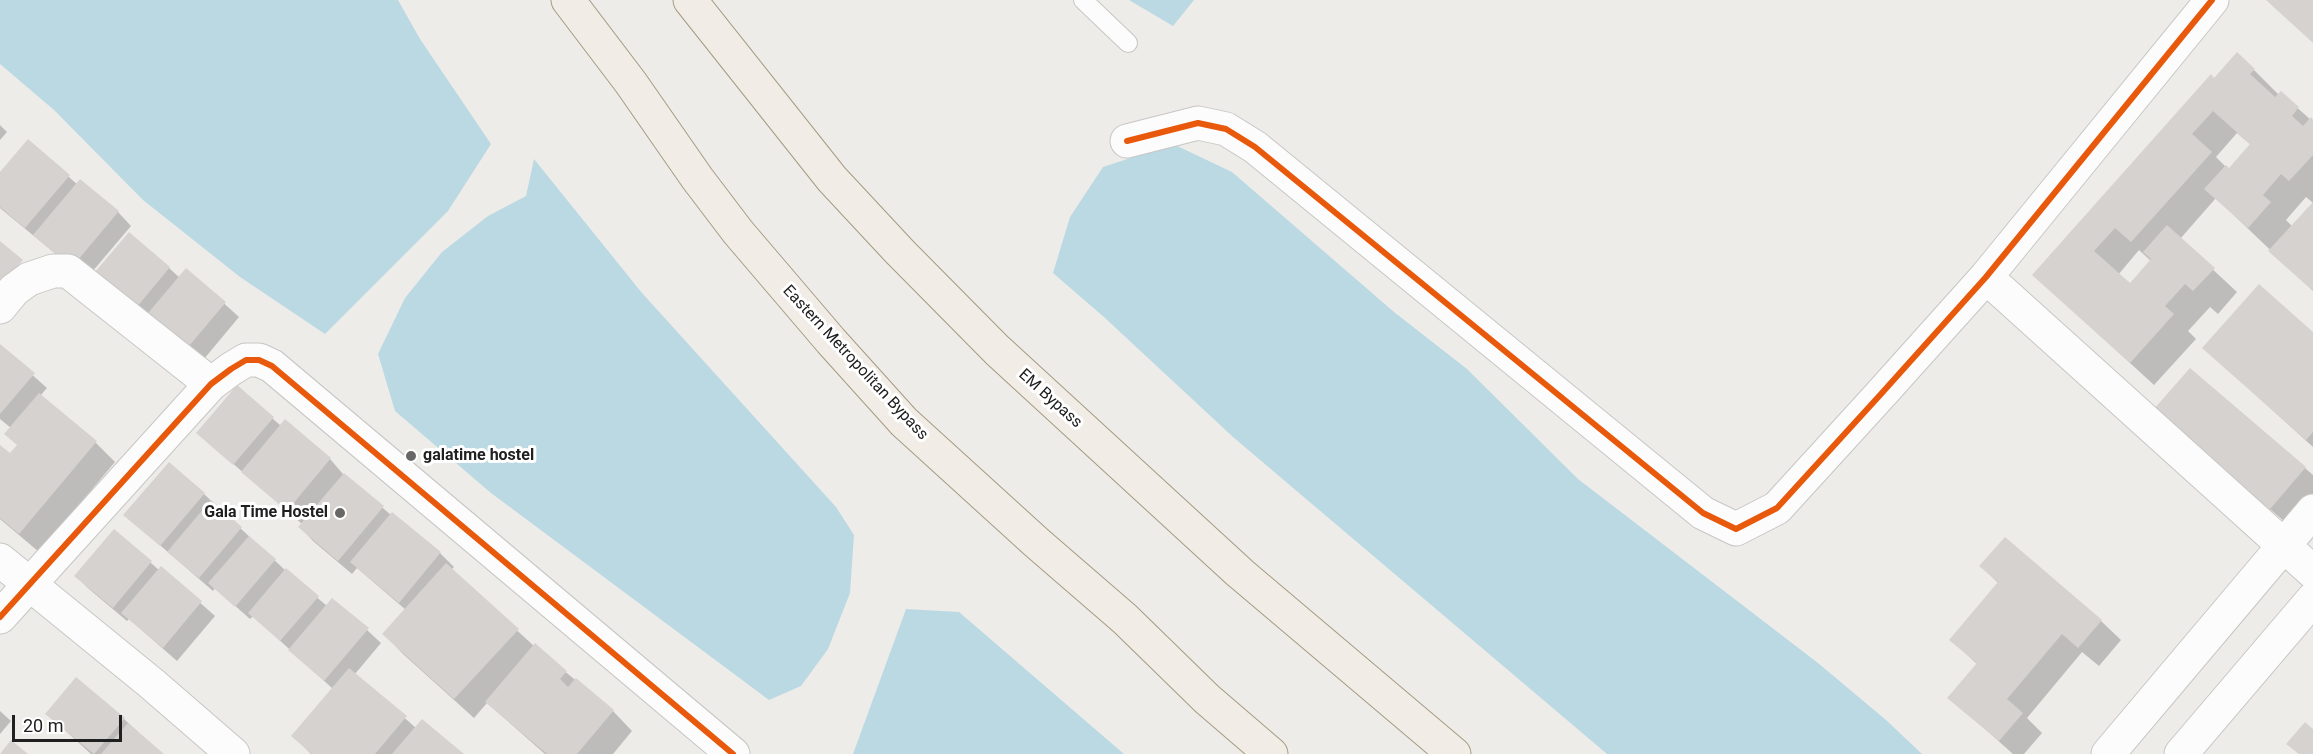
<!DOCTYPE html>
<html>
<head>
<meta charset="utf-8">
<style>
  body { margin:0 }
  #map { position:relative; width:2313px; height:754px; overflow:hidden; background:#eeece9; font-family:Roboto,sans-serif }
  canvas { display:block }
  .scale { position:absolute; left:12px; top:715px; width:110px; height:27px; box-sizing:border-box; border:3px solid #202020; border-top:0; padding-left:8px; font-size:18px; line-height:21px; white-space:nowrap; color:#202020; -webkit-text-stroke:4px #fff; paint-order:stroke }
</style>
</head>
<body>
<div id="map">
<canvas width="2313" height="754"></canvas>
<div class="scale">20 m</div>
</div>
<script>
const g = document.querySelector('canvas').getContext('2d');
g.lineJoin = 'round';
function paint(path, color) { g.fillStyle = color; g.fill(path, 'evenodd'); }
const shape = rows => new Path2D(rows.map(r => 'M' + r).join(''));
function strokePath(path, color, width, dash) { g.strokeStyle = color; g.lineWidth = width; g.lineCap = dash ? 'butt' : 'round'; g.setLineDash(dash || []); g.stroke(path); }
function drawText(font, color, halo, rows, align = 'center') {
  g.font = font + ' Roboto,sans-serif'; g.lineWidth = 6; g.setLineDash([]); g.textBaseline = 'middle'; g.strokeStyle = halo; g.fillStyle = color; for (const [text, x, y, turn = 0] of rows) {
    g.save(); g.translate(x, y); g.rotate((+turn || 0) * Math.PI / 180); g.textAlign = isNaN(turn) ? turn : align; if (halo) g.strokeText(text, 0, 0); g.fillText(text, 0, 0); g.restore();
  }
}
paint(shape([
  [0,0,398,0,420,39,491,144,448,211,325,334,240,277,143,200,54,110,0,64],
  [1129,0,1194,0,1173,26],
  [1173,144,1232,172,1394,312,1467,369,1578,479,1818,663,1886,720,1922,754,1607,754,1233,437,1105,318,1053,273,1070,217,1103,167],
  [534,159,642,293,836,507,854,535,850,593,828,649,801,686,769,700,491,493,395,411,378,354,405,298,442,252,488,216,526,196],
  [906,609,959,612,1124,754,853,754]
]), '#bbd9e3');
paint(shape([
  [2254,70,2279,95,2281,93,2313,122,2313,203,2306,197,2286,220,2292,226,2313,204,2313,291,2216,198,2180,239,2237,292,2218,314,2210,307,2188,331,2196,339,2154,385,2034,275,2214,80],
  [2237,133,2251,145,2229,170,2216,157],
  [2139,250,2151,261,2130,285,2118,275],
  [0,125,7,132,0,140],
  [28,141,78,185,118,212,131,226,86,279,0,208,0,174],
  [169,268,180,278,187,270,239,317,199,365,91,279],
  [2313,334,2313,447,2204,348],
  [0,346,47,388,40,396,96,443,115,462,39,552,0,519,0,447,11,455,19,446,11,428,0,419],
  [237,387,281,426,285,421,330,459,343,474,391,515,393,514,440,553,454,567,451,570,534,646,613,711,632,731,613,754,545,754,487,703,474,718,403,654,384,634,406,610,357,568,352,574,313,541,300,527,302,524,198,433],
  [2175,429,2305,468,2313,475,2313,501,2291,527],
  [204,494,286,571,327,606,367,630,381,643,355,674,416,728,461,754,311,754,293,736,333,689,253,616,250,619,215,588,213,591,125,515],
  [114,531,159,570,161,568,215,616,177,661,129,619,127,621,89,589,76,576],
  [2005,539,2101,621,2121,640,2099,666,2082,652,2027,718,2042,733,2024,754,2013,754,1949,697,1977,664,1951,640,1999,584,1981,566],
  [0,711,11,721,0,734],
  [47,714,124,719,162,754,91,754]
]), '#0003');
paint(shape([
  [2266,0,2313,0,2313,43],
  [2237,52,2255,69,2250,74,2275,97,2281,91,2299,107,2292,116,2303,126,2311,117,2313,120,2313,155,2289,181,2281,174,2263,195,2271,202,2248,228,2204,189,2226,165,2229,168,2250,144,2213,111,2192,134,2212,152,2131,242,2115,228,2094,251,2130,283,2151,259,2143,252,2167,225,2215,268,2193,291,2185,284,2165,306,2174,314,2130,363,2032,275,2211,74,2214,78],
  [28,139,70,175,25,228,0,207,0,172],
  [80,179,119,211,72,267,33,235],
  [2313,202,2313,291,2268,251],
  [129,232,170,267,131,314,89,279],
  [0,241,23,260,0,288],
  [186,268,226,302,184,352,144,318],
  [2259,284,2313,332,2313,432,2306,440,2202,348],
  [0,344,35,373,0,414],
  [2190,368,2306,467,2270,509,2153,410],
  [237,385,274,417,233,465,196,433],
  [39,393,97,441,19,534,0,518,0,445,10,453,17,445,4,434],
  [285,419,331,458,287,511,241,472],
  [169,462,205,493,160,546,123,515],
  [344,473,384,506,338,561,298,527],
  [211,500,242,527,199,578,167,552],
  [392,512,441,552,399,603,350,562],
  [114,529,152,561,113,608,74,576],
  [249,536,276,559,235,607,208,583],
  [2005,537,2102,620,2078,648,2062,634,2007,699,2023,713,1999,741,1947,698,1977,663,1949,640,1998,582,1979,566],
  [446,563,519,629,454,699,382,634],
  [161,566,202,601,163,648,121,613],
  [286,568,319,596,280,641,248,613],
  [332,598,369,628,324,681,288,650],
  [535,643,567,671,560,679,568,687,576,678,614,710,577,754,547,754,485,702],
  [349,668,407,716,375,754,312,754,291,736],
  [76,677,125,718,94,754,45,714],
  [422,719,464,754,392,754],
  [2305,722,2313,729,2313,754,2299,754,2286,744],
  [128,723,164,754,101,754],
  [11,740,28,754,0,754]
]), '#d5d2d0');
const service = shape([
  [1083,0,1128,43]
]);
const minor = shape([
  [1127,141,1198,123,1226,129,1255,147,1703,513,1736,529,1777,508,1881,394,1986,277,2212,0],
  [1986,277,2313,572],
  [0,307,14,290,29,279,53,271,68,271,211,384],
  [0,560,151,683,233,754],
  [0,617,211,384,231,369,246,360,259,360,272,366,733,754],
  [2108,754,2313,511],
  [2181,754,2313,599]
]);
const primary = shape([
  [568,0,631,83,697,178,738,232,831,341,904,422,1036,542,1125,619,1207,699,1271,754],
  [690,0,832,179,900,252,997,350,1240,573,1454,754]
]);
strokePath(service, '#c7c6c5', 20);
strokePath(minor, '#c7c6c5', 35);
strokePath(primary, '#a59b84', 35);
strokePath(service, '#fcfcfc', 18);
strokePath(minor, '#fcfcfc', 33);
strokePath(primary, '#f1ece5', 33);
strokePath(shape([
  [1127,141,1198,123,1226,129,1255,147,1703,513,1736,529,1777,508,1881,394,1986,277,2212,0],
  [0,617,211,384,231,369,246,360,259,360,272,366,733,754]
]), '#e8590c', 6);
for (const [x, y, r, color] of [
  [411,456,6,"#686766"],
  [340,513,6,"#686766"]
]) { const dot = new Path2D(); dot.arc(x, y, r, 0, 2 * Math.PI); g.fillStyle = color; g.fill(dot); strokePath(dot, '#fff', 2); }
drawText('16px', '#202020', '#fff', [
  ["Eastern Metropolitan Bypass",855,363,47],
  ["EM Bypass",1050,399,42]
]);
drawText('bold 16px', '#202020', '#fff', [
  ["galatime hostel",423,456],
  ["Gala Time Hostel",328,513,"right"]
], 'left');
</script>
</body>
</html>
